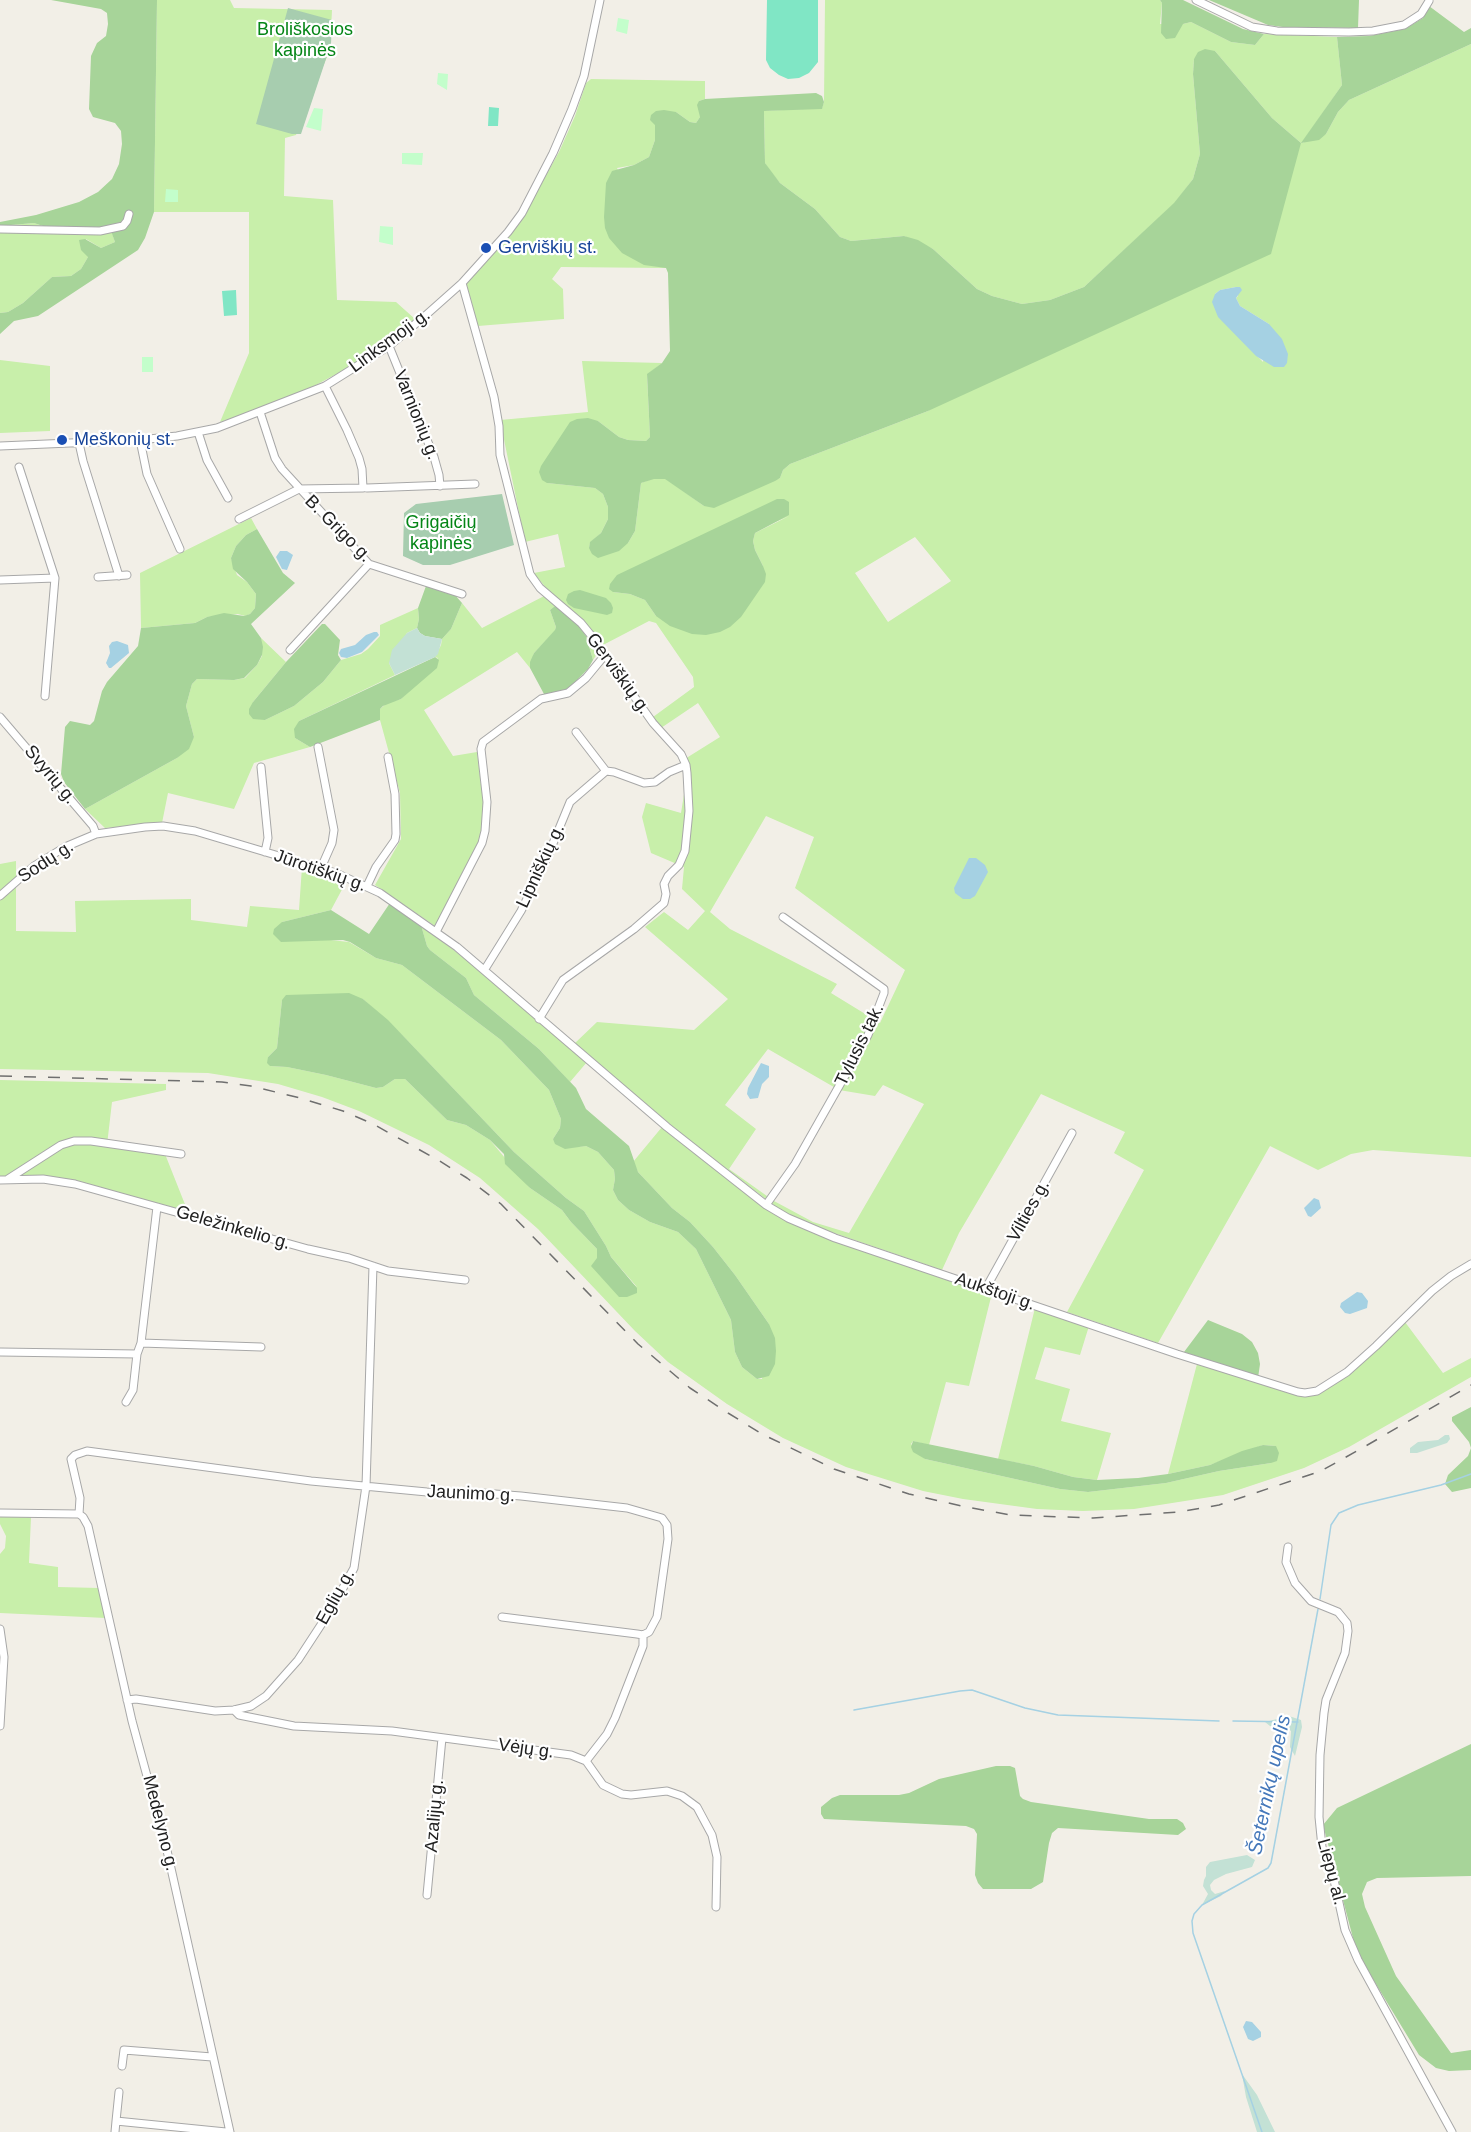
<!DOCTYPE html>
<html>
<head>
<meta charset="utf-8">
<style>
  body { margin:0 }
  canvas { display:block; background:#f2efe7 }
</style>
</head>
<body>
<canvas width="1471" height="2132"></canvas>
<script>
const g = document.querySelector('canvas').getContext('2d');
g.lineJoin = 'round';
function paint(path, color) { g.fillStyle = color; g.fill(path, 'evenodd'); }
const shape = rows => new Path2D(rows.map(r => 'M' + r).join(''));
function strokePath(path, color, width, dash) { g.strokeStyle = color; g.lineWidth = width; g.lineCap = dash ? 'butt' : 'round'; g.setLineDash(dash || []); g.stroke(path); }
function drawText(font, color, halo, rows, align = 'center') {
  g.font = font + ' Helvetica,sans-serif'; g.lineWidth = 4.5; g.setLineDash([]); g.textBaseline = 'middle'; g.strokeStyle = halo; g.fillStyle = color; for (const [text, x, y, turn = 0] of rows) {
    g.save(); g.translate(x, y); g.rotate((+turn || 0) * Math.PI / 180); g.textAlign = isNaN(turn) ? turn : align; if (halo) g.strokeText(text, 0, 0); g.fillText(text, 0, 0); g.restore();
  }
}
paint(shape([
  [157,0,230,0,234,8,332,10,330,49,296,135,285,138,284,196,333,200,337,300,396,302,415,319,379,347,340,372,316,385,249,413,220,422,249,353,249,212,154,212],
  [825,0,1160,0,1162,3,1160,24,1183,24,1191,22,1231,42,1255,45,1264,34,1337,37,1342,85,1302,143,1326,134,1338,112,1349,100,1471,44,1471,1157,1373,1150,1351,1154,1318,1170,1270,1146,1158,1343,1067,1312,1144,1170,1114,1153,1125,1132,1041,1094,959,1233,942,1270,808,1224,779,1209,700,1149,574,1044,597,1022,694,1030,728,999,645,927,664,912,688,930,705,911,682,889,684,867,651,853,642,817,646,803,681,813,685,788,684,769,680,762,720,737,698,703,661,728,653,717,694,687,693,677,656,623,649,621,603,645,593,660,586,636,560,607,555,606,550,610,556,627,555,631,534,653,530,668,517,652,424,710,453,756,477,752,485,817,479,844,435,926,375,885,401,839,400,793,380,720,380,709,387,703,401,699,438,658,435,657,441,645,442,639,451,629,462,603,482,628,550,593,534,573,565,567,558,534,525,542,500,420,588,412,582,361,662,363,647,375,650,437,646,441,628,440,619,437,598,421,547,483,595,488,603,494,608,507,608,519,601,533,590,543,589,548,628,543,635,531,641,483,654,478,665,478,704,506,780,478,783,470,790,464,928,411,1301,143,1272,118,1215,51,1194,59,1193,74,1200,154,1193,179,1175,203,1084,287,1050,300,1022,304,992,296,977,289,933,249,904,236,851,241,840,237,815,209,780,183,768,169,765,163,764,111,822,108,824,102],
  [1236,287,1238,296,1236,298,1240,306,1269,324,1263,362,1244,342,1215,294,1220,290],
  [789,516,755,533,753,541,755,550,763,566,656,616,645,600,630,594,613,592],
  [915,537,951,581,888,622,855,573],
  [766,816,814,837,795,888,905,970,880,1023,831,993,837,984,730,929,710,912],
  [768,1049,839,1090,875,1096,883,1085,924,1104,849,1233,813,1222,774,1201,729,1169,756,1129,725,1105],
  [591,79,705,81,705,99,699,101,700,117,696,123,690,122,676,112,655,125,655,140,649,157,634,165,617,168,666,268,561,267,552,279,563,289,564,319,478,326,466,282,491,256,520,222,559,152,575,116,586,83],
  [34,223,49,228,111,230,115,242,101,248,86,239,88,257,81,269,71,276,52,277,23,303,8,312,0,313,0,226],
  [0,360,50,366,50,431,0,433],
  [251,518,257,529,246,535,236,546,231,558,237,575,247,582,256,594,255,608,250,614,245,616,238,614,207,617,195,623,141,628,140,573],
  [418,608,419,619,417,628,407,633,389,663,395,675,299,721,295,738,310,747,254,763,234,809,168,793,162,823,105,828,85,809,177,758,194,737,186,706,192,684,197,679,234,680,245,678,257,665,262,656,261,638,286,662,253,702,265,720,294,706,323,682,341,660,361,654,368,649,380,636,380,625],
  [16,861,16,877,0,892,0,864],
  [302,867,346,882,331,910,282,922,330,940,349,942,376,958,402,965,501,1040,549,1090,561,1119,560,1128,553,1139,565,1148,586,1146,598,1152,614,1170,615,1179,613,1190,618,1200,629,1210,650,1222,678,1232,696,1249,731,1320,735,1352,742,1367,757,1379,762,1379,769,1324,735,1275,713,1247,690,1222,672,1208,638,1172,633,1162,662,1127,781,1218,810,1231,992,1293,969,1386,946,1382,929,1445,913,1441,911,1444,925,1459,1060,1489,1088,1492,1166,1483,1219,1471,1271,1463,1276,1446,1263,1445,1210,1465,1168,1474,1197,1364,1303,1396,1316,1395,1364,1362,1405,1322,1443,1373,1471,1358,1471,1377,1349,1447,1304,1468,1223,1495,1134,1509,1083,1511,1037,1509,963,1499,923,1491,846,1467,783,1438,727,1404,668,1362,635,1331,538,1229,480,1178,429,1145,359,1111,322,1097,278,1084,208,1073,0,1069,0,900,16,886,16,931,76,932,75,901,191,899,191,920,247,927,250,906,299,910],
  [363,999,404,1037,514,1152,566,1198,584,1211,606,1246,611,1257,637,1287,597,1258,597,1249,571,1222,562,1210,530,1188,490,1140,466,1125,447,1120,404,1078,395,1079,383,1087,376,1088,326,1075,287,1067,270,1066,268,1057,277,1048,282,1000],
  [421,925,481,971,587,1062,570,1082,539,1049,474,995,466,978,430,950,427,946],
  [0,1080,166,1084,166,1090,112,1102,107,1145,165,1154,188,1212,41,1176,0,1177],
  [1035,1308,1089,1326,1080,1355,1045,1347,1035,1379,1070,1389,1061,1421,1111,1433,1097,1480,1073,1477,1034,1466,998,1459],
  [0,1517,31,1517,29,1563,58,1567,58,1587,99,1588,106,1618,0,1613,0,1554,5,1548,6,1536,0,1524]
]), '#c8efaa');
paint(shape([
  [51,0,157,0,154,212,145,238,138,250,38,316,14,321,0,334,0,313,8,312,23,303,52,277,71,276,81,269,88,257,81,250,79,240,85,239,101,248,115,242,111,231,49,228,34,223,0,226,0,222,36,215,79,202,98,192,112,179,119,164,122,144,121,131,115,123,93,117,89,109,91,56,97,43,106,36,108,24,107,13,101,9],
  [1160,0,1183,0,1243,29,1264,34,1255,45,1231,42,1191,22,1183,24,1175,38,1166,39,1161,33,1162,3],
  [1209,0,1359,0,1358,28,1283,27,1268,25],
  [1429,6,1464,32,1471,28,1471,44,1349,100,1338,112,1326,134,1319,140,1301,143,1271,254,928,411,790,464,783,470,780,478,775,481,714,508,704,506,665,479,654,479,641,483,635,531,628,543,619,551,598,558,592,554,589,548,590,542,601,533,608,519,608,507,603,494,595,488,547,483,542,480,539,472,541,466,570,422,577,419,588,418,598,421,619,437,628,440,646,441,650,437,647,374,662,363,670,351,668,273,666,268,644,265,622,253,609,238,605,228,604,217,606,183,612,171,634,165,649,157,655,140,655,125,650,120,651,115,656,111,664,110,676,112,690,122,696,123,700,117,697,105,699,101,705,99,816,93,822,96,824,102,822,109,764,111,765,163,780,183,815,209,840,237,851,241,904,236,918,240,933,249,977,289,992,296,1022,304,1050,300,1084,287,1174,203,1193,179,1200,154,1193,74,1194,59,1198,52,1205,49,1215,51,1272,118,1301,143,1342,85,1337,37,1369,36,1405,29,1423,18],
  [777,499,784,499,789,502,789,515,755,533,753,541,755,550,763,566,766,574,765,582,741,617,730,627,720,632,706,635,692,634,670,626,656,616,645,600,630,594,613,592,609,589,610,584,617,575],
  [257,529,283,573,295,583,251,624,261,638,263,647,262,655,257,665,244,678,234,680,197,679,192,684,186,706,194,737,189,749,177,758,85,809,64,782,61,774,65,727,70,721,90,725,94,721,102,691,107,682,138,646,141,628,195,623,207,617,224,613,244,616,250,614,255,608,256,594,247,582,233,569,231,558,236,546,246,535],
  [426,586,454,594,462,603,451,629,442,639,425,636,420,633,417,628,419,619,418,608],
  [580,590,606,598,611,603,613,608,612,613,607,615,574,608,568,604,566,600,568,594,574,591],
  [555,606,560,607,579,626,586,636,593,660,588,669,569,688,549,695,544,694,530,668,530,662,534,653,555,630,556,627,550,610],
  [322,624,325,624,340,640,338,655,341,660,323,682,294,706,265,720,253,719,249,714,249,709,253,702,286,662],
  [435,657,439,660,437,668,401,699,383,706,380,709,380,720,310,747,295,738,294,729,299,721],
  [390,903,421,925,427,946,430,950,466,978,474,995,539,1049,576,1088,586,1109,629,1146,638,1172,672,1208,690,1222,713,1247,735,1275,769,1324,775,1338,776,1351,775,1364,769,1376,757,1379,742,1367,735,1352,731,1320,696,1249,678,1232,650,1222,629,1210,618,1200,613,1190,615,1179,614,1170,598,1152,586,1146,565,1149,555,1144,553,1139,560,1128,561,1119,549,1090,501,1040,402,965,376,958,350,942,343,940,281,942,273,934,274,929,282,922,331,910,369,934],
  [349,993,363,999,388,1020,514,1152,566,1198,584,1211,606,1246,611,1257,637,1288,637,1293,627,1297,619,1297,591,1266,597,1258,597,1249,571,1222,562,1210,530,1188,505,1164,504,1154,490,1140,466,1125,447,1120,405,1079,395,1079,383,1087,376,1088,326,1075,287,1067,270,1066,267,1063,268,1057,277,1048,282,1000,286,995],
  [1208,1320,1242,1334,1252,1342,1258,1353,1260,1364,1258,1378,1184,1352],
  [1471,1407,1471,1488,1452,1492,1445,1484,1448,1475,1468,1456,1471,1448,1469,1442,1452,1421,1452,1417],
  [913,1441,1034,1466,1073,1477,1097,1480,1138,1478,1168,1474,1210,1465,1242,1451,1263,1445,1276,1446,1279,1453,1277,1461,1271,1463,1219,1471,1166,1483,1088,1492,1060,1489,925,1459,913,1452,911,1447],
  [1471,1744,1471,1876,1377,1878,1367,1882,1362,1894,1365,1907,1396,1976,1451,2053,1471,2050,1471,2070,1449,2071,1436,2068,1419,2055,1357,1953,1323,1825,1337,1808],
  [996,1766,1010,1766,1015,1768,1020,1796,1023,1799,1031,1802,1149,1819,1177,1819,1183,1823,1186,1829,1178,1835,1058,1828,1052,1833,1049,1843,1043,1882,1031,1889,983,1889,978,1883,975,1875,977,1834,974,1829,966,1826,824,1819,821,1814,821,1807,832,1798,840,1795,899,1795,909,1793,939,1779]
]), '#a7d499');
paint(shape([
  [417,628,420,633,425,636,442,639,438,654,435,657,395,675,389,663,392,650,407,633],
  [1445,1435,1449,1435,1450,1439,1447,1443,1417,1453,1410,1453,1410,1448,1418,1442,1438,1440],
  [1289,1716,1301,1720,1302,1727,1295,1756,1290,1747,1291,1731,1285,1727,1270,1726,1265,1722],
  [1247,1855,1255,1860,1252,1867,1226,1874,1214,1880,1210,1885,1211,1890,1215,1894,1225,1891,1221,1896,1202,1905,1208,1894,1203,1886,1204,1880,1206,1876,1206,1867,1210,1862],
  [1242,2074,1257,2095,1275,2132,1257,2132,1246,2097]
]), '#c3e1d5');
paint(shape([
  [288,8,332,20,331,44,301,134,292,134,256,124],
  [502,494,514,545,450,565,423,565,403,556,404,513,416,504]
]), '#a7cdaf');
paint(shape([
  [618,18,629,20,627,34,616,31],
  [438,73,448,74,447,90,437,84],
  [314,108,323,109,321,131,306,127],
  [402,153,423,153,422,165,402,164],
  [166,189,178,190,178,202,165,202],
  [380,226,393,227,393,245,379,242],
  [142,357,153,357,153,372,142,372]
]), '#c3fecb');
paint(shape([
  [767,0,818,0,818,62,809,73,799,78,788,79,779,75,770,68,766,60],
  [489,107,499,108,498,126,488,126],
  [236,290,237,315,224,316,222,291]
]), '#80e6c5');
paint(shape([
  [1236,287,1240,287,1242,290,1236,298,1240,306,1269,324,1282,339,1288,354,1287,363,1284,367,1274,367,1256,356,1218,317,1212,302,1215,294,1220,290],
  [280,551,287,551,293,555,287,570,282,569,276,557],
  [374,632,377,632,379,635,362,652,347,658,341,657,339,653,341,649,355,645,366,635],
  [117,641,128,645,129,653,111,668,109,668,106,663,110,653,109,646,112,642],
  [969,858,976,858,985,865,988,872,975,896,970,899,963,899,955,893,954,888],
  [761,1063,769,1066,769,1077,762,1084,758,1098,750,1099,747,1094,748,1088],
  [1314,1198,1319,1200,1321,1208,1311,1217,1308,1216,1304,1208],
  [1357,1292,1362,1293,1368,1301,1367,1308,1350,1314,1345,1313,1340,1307,1341,1303],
  [1246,2021,1252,2022,1261,2032,1261,2037,1253,2041,1248,2039,1243,2027]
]), '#a5d1e3');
strokePath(shape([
  [1320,1599,1331,1525,1339,1513,1358,1505,1441,1485,1471,1474],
  [854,1710,960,1691,972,1690,1025,1708,1058,1715,1219,1721],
  [1233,1721,1298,1722],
  [1262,2132,1193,1933,1192,1921,1194,1914,1202,1905,1268,1868,1271,1863,1318,1609]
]), '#a5d1e3', 1.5);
const minor = shape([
  [1196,0,1252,27,1277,31,1349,32,1373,31,1404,25,1421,14,1429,1],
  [0,229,100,231,123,226,127,221,129,214],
  [462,283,494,397,499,426,500,455,530,574,540,588,581,623,590,634,653,723,681,754,686,765,687,773,689,811,685,851,679,865,668,876,664,884,666,894,664,903,634,929,563,980,539,1019],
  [389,346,434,457,439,475,440,486],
  [260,412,275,458,282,469,369,564,462,594],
  [198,432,207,460,228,498],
  [140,440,147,474,180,549],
  [79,443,83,461,119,576],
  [0,446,140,440,177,436,217,428,325,386,389,346,426,315,462,283,508,232,522,213,553,153,572,109,584,76,600,0],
  [19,467,55,578,45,696],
  [367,488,475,484],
  [239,519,299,489,363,488,362,469,359,458,347,430,325,386],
  [98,577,127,575],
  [0,580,55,578],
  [290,650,369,564],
  [0,717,93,826,96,834],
  [576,732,606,771,614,772,644,783,655,782,669,772,686,765],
  [318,747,334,830,332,843,321,868],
  [261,767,268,838,265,852],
  [367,886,376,867,395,840,396,834,395,794,388,757],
  [0,896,34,866,65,847,96,834,145,827,163,826,195,831,336,873,380,893,457,947,667,1127,766,1205,788,1218,835,1238,1177,1354,1298,1392,1305,1393,1317,1391,1347,1372,1376,1346,1432,1291,1451,1276,1471,1264],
  [436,932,482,843,485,831,487,802,481,749,483,742,541,699,568,693,586,678,605,655],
  [485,969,521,911,547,858,570,802,606,771],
  [8,1179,61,1145,74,1141,91,1141,181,1154],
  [0,1180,43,1179,75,1184,308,1249,349,1258,388,1271,465,1280],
  [766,1205,795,1164,868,1035,884,993,884,989,783,917],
  [986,1288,1072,1133],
  [141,1343,261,1347],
  [0,1352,137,1354],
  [126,1402,133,1390,137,1354,141,1343,157,1207],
  [0,1513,79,1514,83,1517,88,1526,132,1721,166,1846,230,2132],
  [79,1514,80,1498,71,1459,75,1455,87,1451,311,1481,427,1492,482,1493,521,1496,627,1508,662,1518,667,1525,668,1539,657,1617,649,1632,643,1635,637,1634,502,1617],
  [1288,1547,1286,1562,1295,1583,1311,1601,1338,1612,1347,1623,1348,1631,1345,1653,1326,1700,1324,1713,1320,1755,1319,1817,1322,1847,1334,1880,1345,1930,1358,1960,1452,2132],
  [0,1629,4,1657,0,1726],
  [127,1700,136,1699,215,1711,234,1710,251,1706,266,1696,298,1660,332,1608,354,1568,366,1486,373,1266],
  [234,1710,239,1715,294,1726,392,1731,571,1755,586,1761,603,1785,622,1794,631,1795,667,1791,682,1796,697,1807,712,1835,717,1857,716,1907],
  [586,1761,607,1734,615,1718,643,1646,643,1635],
  [427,1895,442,1738],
  [122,2066,124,2050,212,2057],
  [119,2092,116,2121,226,2132],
  [115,2132,116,2121]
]);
strokePath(minor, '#a8a8a8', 9);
strokePath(minor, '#fff', 7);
strokePath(shape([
  [0,1076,222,1082,251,1086,300,1098,343,1111,373,1124,438,1160,467,1178,501,1204,638,1344,690,1388,728,1413,762,1434,834,1469,909,1494,966,1507,1011,1515,1093,1518,1179,1512,1219,1505,1321,1471,1364,1447,1471,1385]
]), '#6f6f6f', 1.5, [12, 12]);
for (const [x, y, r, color] of [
  [486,248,6,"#1a4fb4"],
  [62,440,6,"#1a4fb4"]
]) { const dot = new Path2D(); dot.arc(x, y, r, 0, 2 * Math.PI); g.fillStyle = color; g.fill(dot); strokePath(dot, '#fff', 2); }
drawText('18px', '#048516', '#fff', [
  ["Broliškosios",305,30],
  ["kapinės",305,51],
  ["Grigaičių",441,523],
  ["kapinės",441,544]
]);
drawText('18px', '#164399', '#fff', [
  ["Gerviškių st.",498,248],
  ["Meškonių st.",74,440]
], 'left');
drawText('18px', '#212121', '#fff', [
  ["Linksmoji g.",390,341,-36],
  ["Varnionių g.",416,415,68],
  ["B. Grigo g.",338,529,45],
  ["Gerviškių g.",618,674,54],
  ["Svyrių g.",50,775,50],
  ["Sodų g.",46,862,-33],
  ["Lipniškių g.",541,866,-65],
  ["Jūrotiškių g.",320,871,19],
  ["Tylusis tak.",860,1045,-64],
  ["Vilties g.",1029,1211,-61],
  ["Geležinkelio g.",233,1228,16],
  ["Aukštoji g.",995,1292,19],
  ["Jaunimo g.",471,1494,3],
  ["Eglių g.",336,1597,-61],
  ["Vėjų g.",526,1749,8],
  ["Azalijų g.",435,1816,-85],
  ["Medelyno g.",160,1823,76],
  ["Liepų al.",1331,1872,75]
]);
drawText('italic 20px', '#4578ba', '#fff', [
  ["Šeternikų upelis",1270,1785,-78]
]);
</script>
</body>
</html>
